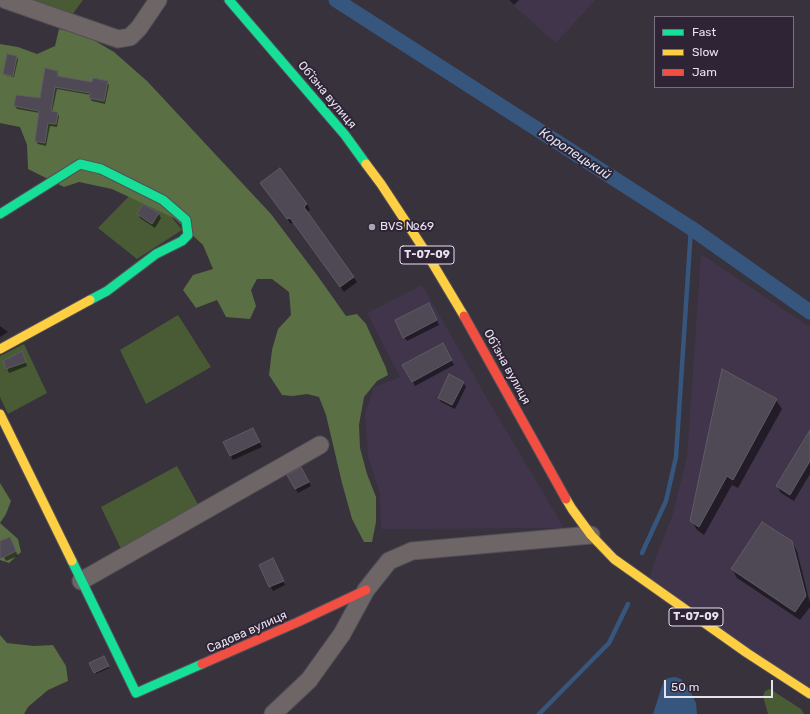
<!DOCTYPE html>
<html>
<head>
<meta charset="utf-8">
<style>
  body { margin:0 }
  #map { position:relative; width:810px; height:714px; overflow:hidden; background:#37323c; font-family:Rubik,sans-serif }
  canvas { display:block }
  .legend { position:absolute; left:654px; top:16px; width:140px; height:72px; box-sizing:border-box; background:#2e2436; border:1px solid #787080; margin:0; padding:5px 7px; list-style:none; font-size:12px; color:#e8e2ee }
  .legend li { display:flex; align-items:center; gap:8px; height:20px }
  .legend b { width:20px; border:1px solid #787080 }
  .scale { position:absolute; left:664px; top:680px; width:109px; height:18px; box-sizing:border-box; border:2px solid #e8e2ee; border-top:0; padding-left:5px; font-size:12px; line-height:14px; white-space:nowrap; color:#e8e2ee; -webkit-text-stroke:3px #2e2436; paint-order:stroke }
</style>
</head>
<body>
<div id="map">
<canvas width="810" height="714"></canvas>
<ul class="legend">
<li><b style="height:5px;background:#16e098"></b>Fast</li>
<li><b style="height:5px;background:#ffcf43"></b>Slow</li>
<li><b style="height:5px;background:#f24e42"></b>Jam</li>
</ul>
<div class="scale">50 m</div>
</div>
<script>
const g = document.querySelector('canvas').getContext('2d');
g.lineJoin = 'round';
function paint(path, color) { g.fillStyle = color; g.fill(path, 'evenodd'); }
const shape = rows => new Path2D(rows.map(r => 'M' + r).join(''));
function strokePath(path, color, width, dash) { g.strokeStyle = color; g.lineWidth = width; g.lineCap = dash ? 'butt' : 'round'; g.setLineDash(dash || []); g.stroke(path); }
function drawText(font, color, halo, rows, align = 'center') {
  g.font = font + ' Rubik,sans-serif'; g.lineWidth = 4; g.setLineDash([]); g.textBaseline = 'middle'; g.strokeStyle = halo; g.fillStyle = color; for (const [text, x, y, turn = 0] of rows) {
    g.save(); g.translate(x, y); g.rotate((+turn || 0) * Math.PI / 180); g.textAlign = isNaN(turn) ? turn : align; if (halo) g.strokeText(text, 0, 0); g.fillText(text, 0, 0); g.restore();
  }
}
paint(shape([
  [507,0,595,0,556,43],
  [701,254,810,327,810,694,648,584,656,556,672,517,687,457],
  [422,285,485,395,564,528,381,529,380,494,368,457,365,414,374,387,400,377,367,313]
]), '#41354c');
paint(shape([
  [22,0,83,0,72,15],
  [134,191,161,204,182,230,137,259,98,228],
  [178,315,211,367,146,404,120,350],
  [24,344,47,393,8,414,0,397,0,356],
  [177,466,200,508,122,551,101,507],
  [770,689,801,709,804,714,768,714,763,696,765,691]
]), '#495b35');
paint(shape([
  [59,29,85,35,114,52,147,81,271,214,317,275,346,316,357,314,366,324,386,368,388,375,377,381,364,397,359,425,360,448,367,474,376,497,376,522,372,542,364,542,352,519,342,483,326,415,319,397,307,394,293,396,282,395,269,375,272,350,278,329,291,315,289,292,272,279,257,279,251,290,256,306,250,319,226,317,217,300,196,308,183,290,193,275,213,269,203,245,174,218,112,189,79,182,64,187,28,169,27,145,20,127,0,123,0,44,18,47,37,54,55,46],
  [0,483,11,501,6,514,0,523,18,539,21,552,9,563,0,560],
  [0,635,7,643,34,646,53,645,66,666,68,681,48,690,28,707,24,714,0,714]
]), '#5a6f43');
paint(shape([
  [675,677,681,679,689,689,696,703,697,714,653,714,664,680,668,678]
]), '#37567e');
paint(shape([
  [509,0,519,0,514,5],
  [17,57,18,59,14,77,5,75,4,74],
  [57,72,59,77,93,83,107,82,109,85,105,104,92,101,90,98,91,95,57,89,52,112,57,113,59,116,57,127,50,126,46,146,38,144,36,141,40,113,17,109,15,106,40,99],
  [280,169,307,204,310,210,307,212,357,282,344,292,293,222,291,224,265,189],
  [144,206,159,214,161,218,155,228,140,218,138,214],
  [431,308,439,325,407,341,404,337],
  [0,326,8,332,0,337],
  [442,344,454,365,415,386,404,365],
  [24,357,27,366,9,373,4,361],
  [463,382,466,387,455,409,441,402,439,398],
  [776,400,782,409,738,488,732,485,704,535,697,530,692,521],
  [810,432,810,474,794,501,781,493,777,486],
  [255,433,262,447,233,460,225,443],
  [301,469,311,486,298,493,289,476],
  [12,542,18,556,6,561,0,550,0,543],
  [792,542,797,551,810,603,810,607,800,620,737,578,732,569],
  [275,563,285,585,273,591,260,565],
  [103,657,109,668,96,674,91,663]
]), '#0007');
strokePath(shape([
  [642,553,666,501,676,457,691,228],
  [539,714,609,643,628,604]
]), '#37567e', 4.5);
strokePath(shape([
  [336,0,691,228,810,312]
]), '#37567e', 15);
const building = shape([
  [7,54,17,56,13,76,3,74,7,54],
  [45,68,58,71,57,76,92,82,93,78,108,81,104,101,89,98,90,93,55,87,51,111,58,112,56,124,48,123,45,143,35,141,39,111,14,106,16,95,40,98,45,68],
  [280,168,307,204,304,207,354,277,340,287,290,218,287,219,260,183,280,168],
  [143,204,159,213,152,224,137,214,143,204],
  [429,303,437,320,403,338,395,320,429,303],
  [443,343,452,360,412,382,402,365,443,343],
  [22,351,26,362,6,369,3,361,22,351],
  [722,369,777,399,733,480,727,476,699,527,690,521,722,369],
  [449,374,464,382,452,405,438,398,449,374],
  [253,428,260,442,230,456,223,442,253,428],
  [810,430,810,461,790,495,776,486,810,430],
  [301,467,309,482,295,489,287,475,301,467],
  [762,522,792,541,806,596,795,612,731,569,762,522],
  [10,537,16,551,0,559,0,541,10,537],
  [273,558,284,581,269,587,259,565,273,558],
  [104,656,109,666,94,673,89,663,104,656]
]);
paint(building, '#4f4855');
strokePath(building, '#5f5b63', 1);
const street = shape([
  [6,0,118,39,130,37,139,28,158,0],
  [81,581,320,445],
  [273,714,309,680,342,634,366,590,389,561,412,551,591,535]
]);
const fast = shape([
  [229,0,345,135,366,164],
  [0,214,80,164,101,169,163,200,186,220,188,235,182,241,156,254,107,291,90,300],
  [72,561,136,693,202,664]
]);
const slow = shape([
  [366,164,381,184,427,254,464,316],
  [0,349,90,300],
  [0,414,72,561],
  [566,499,572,509,591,535,614,559,747,653,810,694]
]);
const jam = shape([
  [464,316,566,499],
  [202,664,298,622,366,590]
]);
strokePath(street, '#534f58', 19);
strokePath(fast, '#534f58', 11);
strokePath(slow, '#534f58', 11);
strokePath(jam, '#534f58', 11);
strokePath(street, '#6d6566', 17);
strokePath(fast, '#16e098', 9);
strokePath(slow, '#ffcf43', 9);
strokePath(jam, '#f24e42', 9);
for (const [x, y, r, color] of [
  [372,227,4,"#aaa4b0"]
]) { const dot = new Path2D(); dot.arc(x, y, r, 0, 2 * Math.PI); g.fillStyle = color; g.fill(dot); strokePath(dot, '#2e2436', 1.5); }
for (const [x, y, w] of [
  [427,255,54],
  [696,617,54]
]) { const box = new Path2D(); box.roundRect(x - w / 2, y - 9, w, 18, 3); g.fillStyle = '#2e2436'; g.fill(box); strokePath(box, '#e8e2ee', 1); }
drawText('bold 11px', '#e8e2ee', null, [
  ["Т-07-09",427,255],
  ["Т-07-09",696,617]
]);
drawText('12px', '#e8e2ee', '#2e2436', [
  ["Обʼїзна вулиця",327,95,50],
  ["Обʼїзна вулиця",507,367,61],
  ["Садова вулиця",247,632,-24]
]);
drawText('12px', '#e8e2ee', '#2e2436', [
  ["BVS №69",380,227]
], 'left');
drawText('italic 13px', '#d9e4f2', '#2e2436', [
  ["Коропецький",575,154,33]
]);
</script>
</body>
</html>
